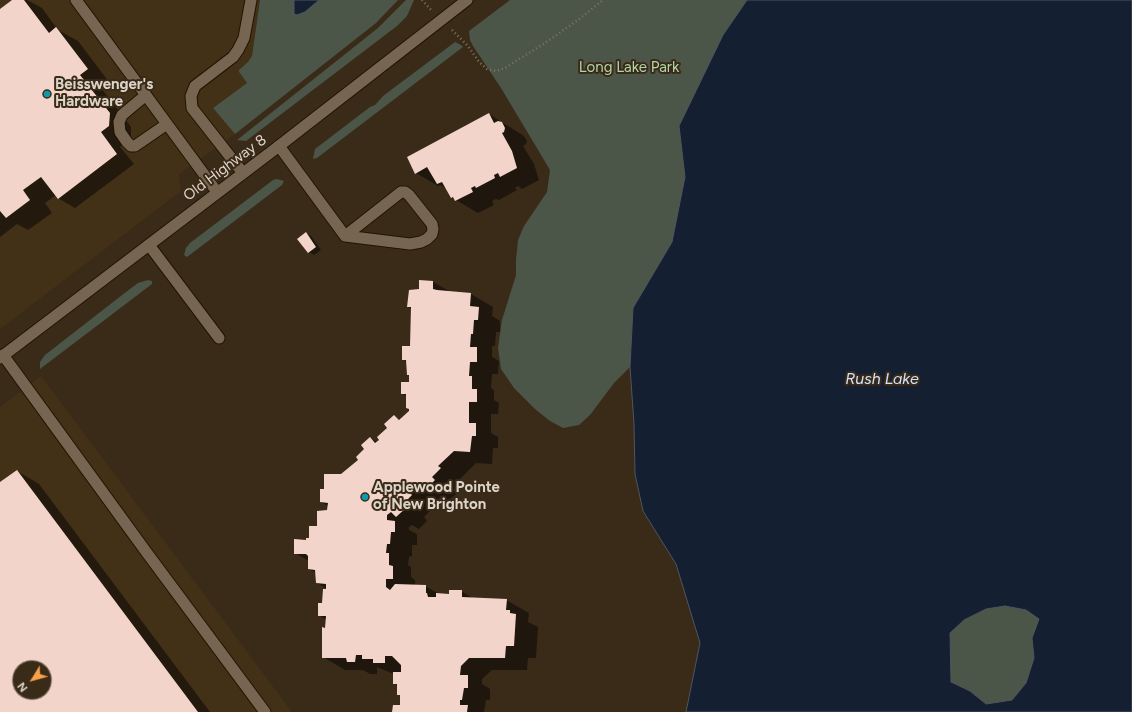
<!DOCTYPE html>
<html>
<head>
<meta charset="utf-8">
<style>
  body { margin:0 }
  #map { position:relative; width:1132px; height:712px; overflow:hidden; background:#3a2b19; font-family:Figtree,sans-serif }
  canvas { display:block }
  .north { position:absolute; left:12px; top:660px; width:40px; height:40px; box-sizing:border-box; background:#3a2b19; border:1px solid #7b6f5f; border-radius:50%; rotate:233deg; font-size:11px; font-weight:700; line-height:16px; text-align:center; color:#ddd4c9 }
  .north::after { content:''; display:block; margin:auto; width:14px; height:18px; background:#f7a149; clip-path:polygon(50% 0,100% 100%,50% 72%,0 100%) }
</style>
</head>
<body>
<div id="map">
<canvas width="1132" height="712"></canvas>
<div class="north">N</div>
</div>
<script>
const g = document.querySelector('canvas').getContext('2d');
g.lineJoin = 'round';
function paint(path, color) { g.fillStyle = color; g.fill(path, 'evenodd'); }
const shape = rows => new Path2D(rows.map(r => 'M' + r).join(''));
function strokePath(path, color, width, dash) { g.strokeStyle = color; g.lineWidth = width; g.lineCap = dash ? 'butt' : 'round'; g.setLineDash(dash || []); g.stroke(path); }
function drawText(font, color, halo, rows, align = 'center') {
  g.font = font + ' Figtree,sans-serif'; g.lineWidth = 4; g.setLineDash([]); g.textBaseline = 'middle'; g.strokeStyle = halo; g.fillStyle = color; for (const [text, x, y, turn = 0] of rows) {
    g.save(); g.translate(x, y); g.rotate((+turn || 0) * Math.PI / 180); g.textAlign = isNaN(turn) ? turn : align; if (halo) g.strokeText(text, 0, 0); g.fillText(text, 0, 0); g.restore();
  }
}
paint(shape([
  [0,0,260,0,252,56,248,62,239,70,239,72,247,83,213,108,235,134,179,174,181,191,0,329],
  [41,376,292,712,0,712,0,407],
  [20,668,44,668,44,692,20,692]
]), '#423017');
paint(shape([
  [260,0,294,0,294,14,319,0,398,0,376,23,235,134,213,108,247,83,239,72,239,70,248,62,252,56],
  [406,0,414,0,407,16,397,26,246,141,237,140,378,28],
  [510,0,747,0,723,35,679,126,685,177,672,242,633,308,630,367,614,383,590,415,579,425,563,428,550,421,535,409,514,388,501,369,498,348,502,320,516,275,516,260,518,240,524,226,547,192,550,170,501,88,473,46,470,40,469,31],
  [455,42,461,45,463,47,317,158,313,159,315,149,370,107,375,105,383,96],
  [277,179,284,181,282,185,187,257,184,255,186,248,190,243,273,180],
  [148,280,152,281,152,284,40,369,40,362,45,355,126,292,138,283],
  [1005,606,1026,610,1040,619,1032,638,1034,658,1026,683,1012,700,986,704,970,691,951,682,950,633,964,620,986,609]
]), '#4b5548');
const water = shape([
  [294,0,319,0,305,12,297,15,294,14,294,0],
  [747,0,1132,0,1132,712,686,712,700,643,676,564,643,511,635,474,634,424,630,367,633,308,672,242,685,177,679,126,723,35,747,0],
  [1005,606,1026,610,1039,619,1032,638,1034,658,1026,683,1012,700,986,704,970,691,951,682,950,633,964,620,986,609,1005,606]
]);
paint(water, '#141f32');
strokePath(water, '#50555f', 1);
paint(shape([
  [14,0,27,0,42,8,58,30,78,41,109,82,101,88,131,127,131,139,120,147,134,164,75,208,58,198,56,195,45,203,52,213,28,230,17,224,0,237,0,10],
  [489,114,524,136,527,141,526,144,523,146,534,164,539,180,522,189,518,186,515,188,517,190,499,200,496,199,492,201,494,205,478,213,456,200,452,197,447,189,440,185,438,186,416,173],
  [306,233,311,236,321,250,314,255,309,252],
  [420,281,433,282,451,292,471,294,493,307,492,316,500,321,500,332,496,332,495,346,492,346,492,357,499,361,498,374,492,374,491,388,494,390,494,400,499,403,498,414,491,414,491,433,498,437,498,448,493,448,492,464,476,463,460,479,462,481,453,490,456,494,448,501,441,496,432,506,433,508,424,517,427,521,419,529,412,525,409,527,409,530,417,534,417,545,412,545,412,556,409,557,408,565,411,567,411,577,415,580,415,586,425,586,441,595,450,595,461,591,474,599,506,600,529,613,528,622,538,627,536,658,528,658,527,670,492,670,482,679,482,684,490,689,490,700,486,700,484,712,393,712,401,706,401,696,398,694,398,686,394,683,394,674,379,668,377,667,377,674,370,674,363,670,345,670,323,657,326,620,319,615,329,590,317,583,317,573,309,569,309,561,295,553,307,541,310,540,328,511,328,506,321,502,325,490,359,460,370,438,377,442,389,428,394,416,400,420,410,411,410,410,407,408,407,396,402,394,410,383,410,376,408,375,407,362,403,359,411,347,412,309,408,307,420,290],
  [17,471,39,484,210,712,0,712,0,484],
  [20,668,44,668,44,692,20,692]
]), '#0007');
paint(shape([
  [12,0,24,0,49,33,56,27,88,69,80,75,110,113,109,126,101,132,117,154,58,199,41,177,23,190,30,200,6,218,0,211,0,9],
  [489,113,494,123,498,121,502,122,505,128,504,132,502,133,512,151,517,168,500,177,498,173,494,175,495,178,476,188,475,186,471,188,473,192,455,201,453,197,451,198,442,182,437,184,427,167,415,174,407,157],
  [306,232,316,247,308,253,297,239],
  [419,280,433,281,433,289,437,290,471,293,470,306,479,307,478,320,474,320,473,334,471,334,470,347,477,347,477,362,470,362,469,376,472,376,472,389,477,389,477,402,469,402,469,423,476,423,476,436,472,436,470,452,454,451,438,466,441,468,432,477,435,480,426,489,420,483,410,493,412,495,403,504,406,508,396,517,391,512,387,515,387,520,395,521,395,532,391,532,390,544,387,544,386,553,389,553,389,565,393,566,393,579,386,579,386,587,390,590,395,584,426,585,426,593,427,593,428,597,436,597,436,593,449,594,449,590,462,590,462,597,507,599,506,610,510,610,510,613,516,614,514,646,506,646,505,658,469,658,461,666,460,675,468,675,468,688,464,688,462,700,460,700,460,705,468,705,467,712,392,712,393,705,400,705,400,695,397,695,397,684,393,684,393,672,401,672,401,665,392,656,385,656,385,663,373,663,373,659,362,659,362,655,356,655,355,662,347,662,346,658,322,658,322,627,325,628,326,616,318,616,318,603,322,603,323,589,326,589,326,584,316,583,315,570,308,569,308,556,306,554,294,554,294,539,306,540,306,538,309,538,309,526,317,526,317,511,327,510,328,503,320,502,320,489,324,489,324,474,341,474,358,460,356,457,364,449,361,445,370,437,375,443,379,440,377,437,387,428,384,424,394,415,399,420,409,411,409,409,406,408,406,394,401,394,401,382,409,382,409,375,407,375,406,360,402,360,402,346,410,346,411,307,407,307,409,290,419,289],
  [17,470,198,712,0,712,0,482],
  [20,668,44,668,44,692,20,692]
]), '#f3d4ca');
const service = shape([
  [76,0,217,192],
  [146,95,122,115,119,122,120,132,127,142,131,146,135,146,167,124],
  [279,146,345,236,410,244,421,242,427,239,432,234,433,229,432,224,409,195,405,192,401,192,345,236],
  [243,173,192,108,191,96,195,86,233,57,238,50,244,38,251,0],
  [149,245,219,338],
  [3,355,147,553,265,712]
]);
const tertiary = shape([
  [0,358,279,146,467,0]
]);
strokePath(service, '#211403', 13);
strokePath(tertiary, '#211403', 13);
strokePath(shape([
  [422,0,431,10],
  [452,30,468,46,479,62,487,69,496,71,505,68,548,41,578,20,603,0]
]), '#817566', 2.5, [1, 3]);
strokePath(service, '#766651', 11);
strokePath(tertiary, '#766651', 11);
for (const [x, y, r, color] of [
  [47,94,4,"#0f9aa8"],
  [365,497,4,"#0f9aa8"]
]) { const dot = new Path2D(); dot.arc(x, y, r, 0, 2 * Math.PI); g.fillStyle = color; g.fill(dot); strokePath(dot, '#3a2b19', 1.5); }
drawText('15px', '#b2d5a9', '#3a2b19', [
  ["Long Lake Park",629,68]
]);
drawText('bold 15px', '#ddd4c9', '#3a2b19', [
  ["Beisswenger's",55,85],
  ["Hardware",55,102],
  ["Applewood Pointe",373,488],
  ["of New Brighton",373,505]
], 'left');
drawText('15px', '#ddd4c9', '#3a2b19', [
  ["Old Highway 8",225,168,-37]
]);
drawText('italic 16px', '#d1e1fd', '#3a2b19', [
  ["Rush Lake",882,379]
]);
</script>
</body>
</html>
